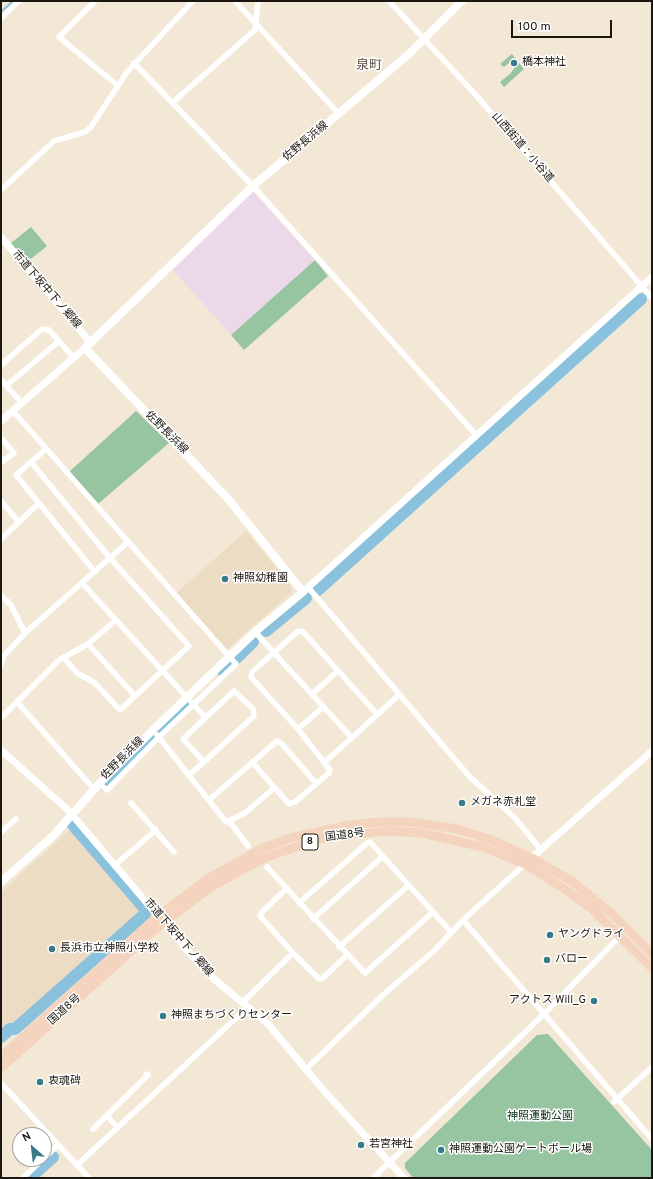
<!DOCTYPE html>
<html>
<head>
<meta charset="utf-8">
<style>
  body { margin:0 }
  #map { position:relative; width:653px; height:1179px; overflow:hidden; background:#f3e8d6; font-family:Overpass,sans-serif }
  canvas { display:block }
  .frame { position:absolute; inset:0; border:2px solid #1b1710; pointer-events:none }
  .north { position:absolute; left:12px; top:1127px; width:40px; height:40px; box-sizing:border-box; background:#fff; border:1px solid #a4a29f; border-radius:50%; rotate:332deg; font-size:11px; font-weight:700; line-height:16px; text-align:center; color:#1b1710 }
  .north::after { content:''; display:block; margin:auto; width:14px; height:18px; background:#377b8b; clip-path:polygon(50% 0,100% 100%,50% 72%,0 100%) }
  .scale { position:absolute; left:511px; top:20px; width:101px; height:18px; box-sizing:border-box; border:2px solid #1b1710; border-top:0; padding-left:5px; font-size:12px; line-height:14px; white-space:nowrap; color:#1b1710; -webkit-text-stroke:3px #fff; paint-order:stroke }
</style>
</head>
<body>
<div id="map">
<canvas width="653" height="1179"></canvas>
<div class="frame"></div>
<div class="north">N</div>
<div class="scale">100 m</div>
</div>
<script>
const g = document.querySelector('canvas').getContext('2d');
g.lineJoin = 'round';
function paint(path, color) { g.fillStyle = color; g.fill(path, 'evenodd'); }
const shape = rows => new Path2D(rows.map(r => 'M' + r).join(''));
function strokePath(path, color, width, dash) { g.strokeStyle = color; g.lineWidth = width; g.lineCap = dash ? 'butt' : 'round'; g.setLineDash(dash || []); g.stroke(path); }
function drawText(font, color, halo, rows, align = 'center') {
  g.font = font + ' Overpass,"Noto Sans JP",sans-serif'; g.lineWidth = 3; g.setLineDash([]); g.textBaseline = 'middle'; g.strokeStyle = halo; g.fillStyle = color; for (const [text, x, y, turn = 0] of rows) {
    g.save(); g.translate(x, y); g.rotate((+turn || 0) * Math.PI / 180); g.textAlign = isNaN(turn) ? turn : align; if (halo) g.strokeText(text, 0, 0); g.fillText(text, 0, 0); g.restore();
  }
}
paint(shape([
  [253,192,315,260,231,335,173,270]
]), '#ebd9ea');
paint(shape([
  [246,531,291,586,292,592,226,650,176,593],
  [71,829,144,910,143,914,63,985,65,988,20,1027,17,1025,14,1027,9,1027,1,1035,1,892]
]), '#ecdcc3');
paint(shape([
  [512,54,524,69,504,87,500,82,511,73,517,64,513,60,504,67,500,64],
  [31,227,47,246,27,262,11,243],
  [315,260,328,276,244,350,231,335],
  [136,411,169,443,98,504,69,472],
  [548,1034,652,1150,652,1178,413,1178,405,1168,405,1163,537,1035]
]), '#97c4a1');
strokePath(shape([
  [1,12,13,1]
]), '#8ac2de', 2);
strokePath(shape([
  [318,590,641,299],
  [266,631,306,598],
  [223,671,253,642],
  [105,785,185,707],
  [1,1037,10,1029,15,1029,145,914,146,910,73,825],
  [30,1178,53,1157]
]), '#8ac2de', 12);
strokePath(shape([
  [95,1,59,37,117,85],
  [235,1,339,114],
  [389,1,474,93,652,298],
  [1,18,19,1],
  [134,63,253,186,476,435],
  [172,103,255,30,258,1],
  [1,190,54,141,85,132,91,127,127,72,193,1],
  [1,365,42,329,49,330,74,358],
  [1,380,22,403],
  [6,386,59,341],
  [13,411,236,664,159,737,107,790,99,784],
  [1,438,14,453,3,461,1,458],
  [45,450,31,462,110,558,189,646,120,710,95,683,77,673,64,658],
  [31,462,16,475,95,572],
  [1,501,19,522],
  [1,539,39,503],
  [82,583,205,717],
  [308,587,469,776,515,818,541,850],
  [1,595,11,605,25,633],
  [255,632,352,738],
  [88,644,135,696],
  [1,664,4,656,25,633,128,542],
  [234,691,253,709,254,716,204,762,183,739,234,691],
  [312,694,338,671],
  [17,702,94,789],
  [1,718,59,660,88,644,116,620],
  [298,729,323,707],
  [157,735,226,822,245,813,274,788],
  [252,762,289,804,295,802,329,773,330,770,298,729,251,677,252,672,297,632,302,631,305,634,377,714],
  [325,762,399,695],
  [189,775,204,762],
  [209,800,277,741,281,743,316,783],
  [131,803,174,852],
  [229,821,248,846],
  [1,832,16,819],
  [115,865,156,830],
  [267,867,365,973,433,912],
  [286,889,261,913,260,916,293,953,319,979,323,978,347,955],
  [299,903,367,843,370,842,451,932],
  [313,919,383,856],
  [463,920,652,1139],
  [339,947,409,885],
  [243,1002,293,953],
  [306,1069,384,994,435,950,463,920,525,864],
  [1,1083,89,1178],
  [614,1102,652,1067],
  [107,1116,118,1128],
  [93,1129,148,1075,146,1074],
  [77,1165,248,1007],
  [23,1178,58,1145],
  [373,1178,544,1014,620,936]
]), '#fff', 5.5);
strokePath(shape([
  [1,237,91,343],
  [1,421,85,348],
  [303,592,652,277],
  [1,750,68,810,192,956,214,979,268,1024,325,1092,404,1178],
  [528,861,652,751]
]), '#fff', 7);
strokePath(shape([
  [1,882,54,835,99,784,153,730,255,632,303,592,229,500,85,348,253,186,409,54,462,1]
]), '#fff', 8);
strokePath(shape([
  [1,1057,159,915,207,879,263,848,290,838,349,825,380,822,412,822,457,829,492,840,532,858,573,882,612,914,652,954],
  [1,1068,157,928,211,887,264,858,320,839,346,835,389,831,421,833,483,847,525,864,566,890,592,909,652,968]
]), '#f4d4bf', 9);
for (const [x, y, r, color] of [
  [514,63,4,"#377b8b"],
  [225,579,4,"#377b8b"],
  [462,803,4,"#377b8b"],
  [550,935,4,"#377b8b"],
  [52,949,4,"#377b8b"],
  [547,960,4,"#377b8b"],
  [594,1001,4,"#377b8b"],
  [163,1016,4,"#377b8b"],
  [40,1082,4,"#377b8b"],
  [361,1145,4,"#377b8b"],
  [441,1150,4,"#377b8b"]
]) { const dot = new Path2D(); dot.arc(x, y, r, 0, 2 * Math.PI); g.fillStyle = color; g.fill(dot); strokePath(dot, '#fff', 1.5); }
for (const [x, y, w] of [
  [310,842,16]
]) { const box = new Path2D(); box.roundRect(x - w / 2, y - 8, w, 16, 3); g.fillStyle = '#fff'; g.fill(box); strokePath(box, '#1b1710', 1); }
drawText('bold 10px', '#1b1710', null, [
  ["8",310,842]
]);
drawText('11px', '#1b1710', '#fff', [
  ["橋本神社",522,63],
  ["神照幼稚園",233,579],
  ["メガネ赤札堂",470,803],
  ["ヤングドライ",558,935],
  ["長浜市立神照小学校",60,949],
  ["バロー",555,960],
  ["アクトス Will_G",586,1001,"right"],
  ["神照まちづくりセンター",171,1016],
  ["衷魂碑",48,1082],
  ["若宮神社",369,1145],
  ["神照運動公園ゲートボール場",449,1150]
], 'left');
drawText('11px', '#1b1710', '#fff', [
  ["佐野長浜線",306,142,-40],
  ["山西街道：小谷道",522,148,49],
  ["市道下坂中下ノ郷線",46,290,49],
  ["佐野長浜線",166,433,45],
  ["佐野長浜線",123,759,-45],
  ["国道8号",345,836,-7],
  ["市道下坂中下ノ郷線",178,938,49],
  ["国道8号",65,1010,-42]
]);
drawText('11px', '#0d3119', '#fff', [
  ["神照運動公園",540,1117]
]);
drawText('13px', '#5a5041', '#fff', [
  ["泉町",369,66]
]);
</script>
</body>
</html>
